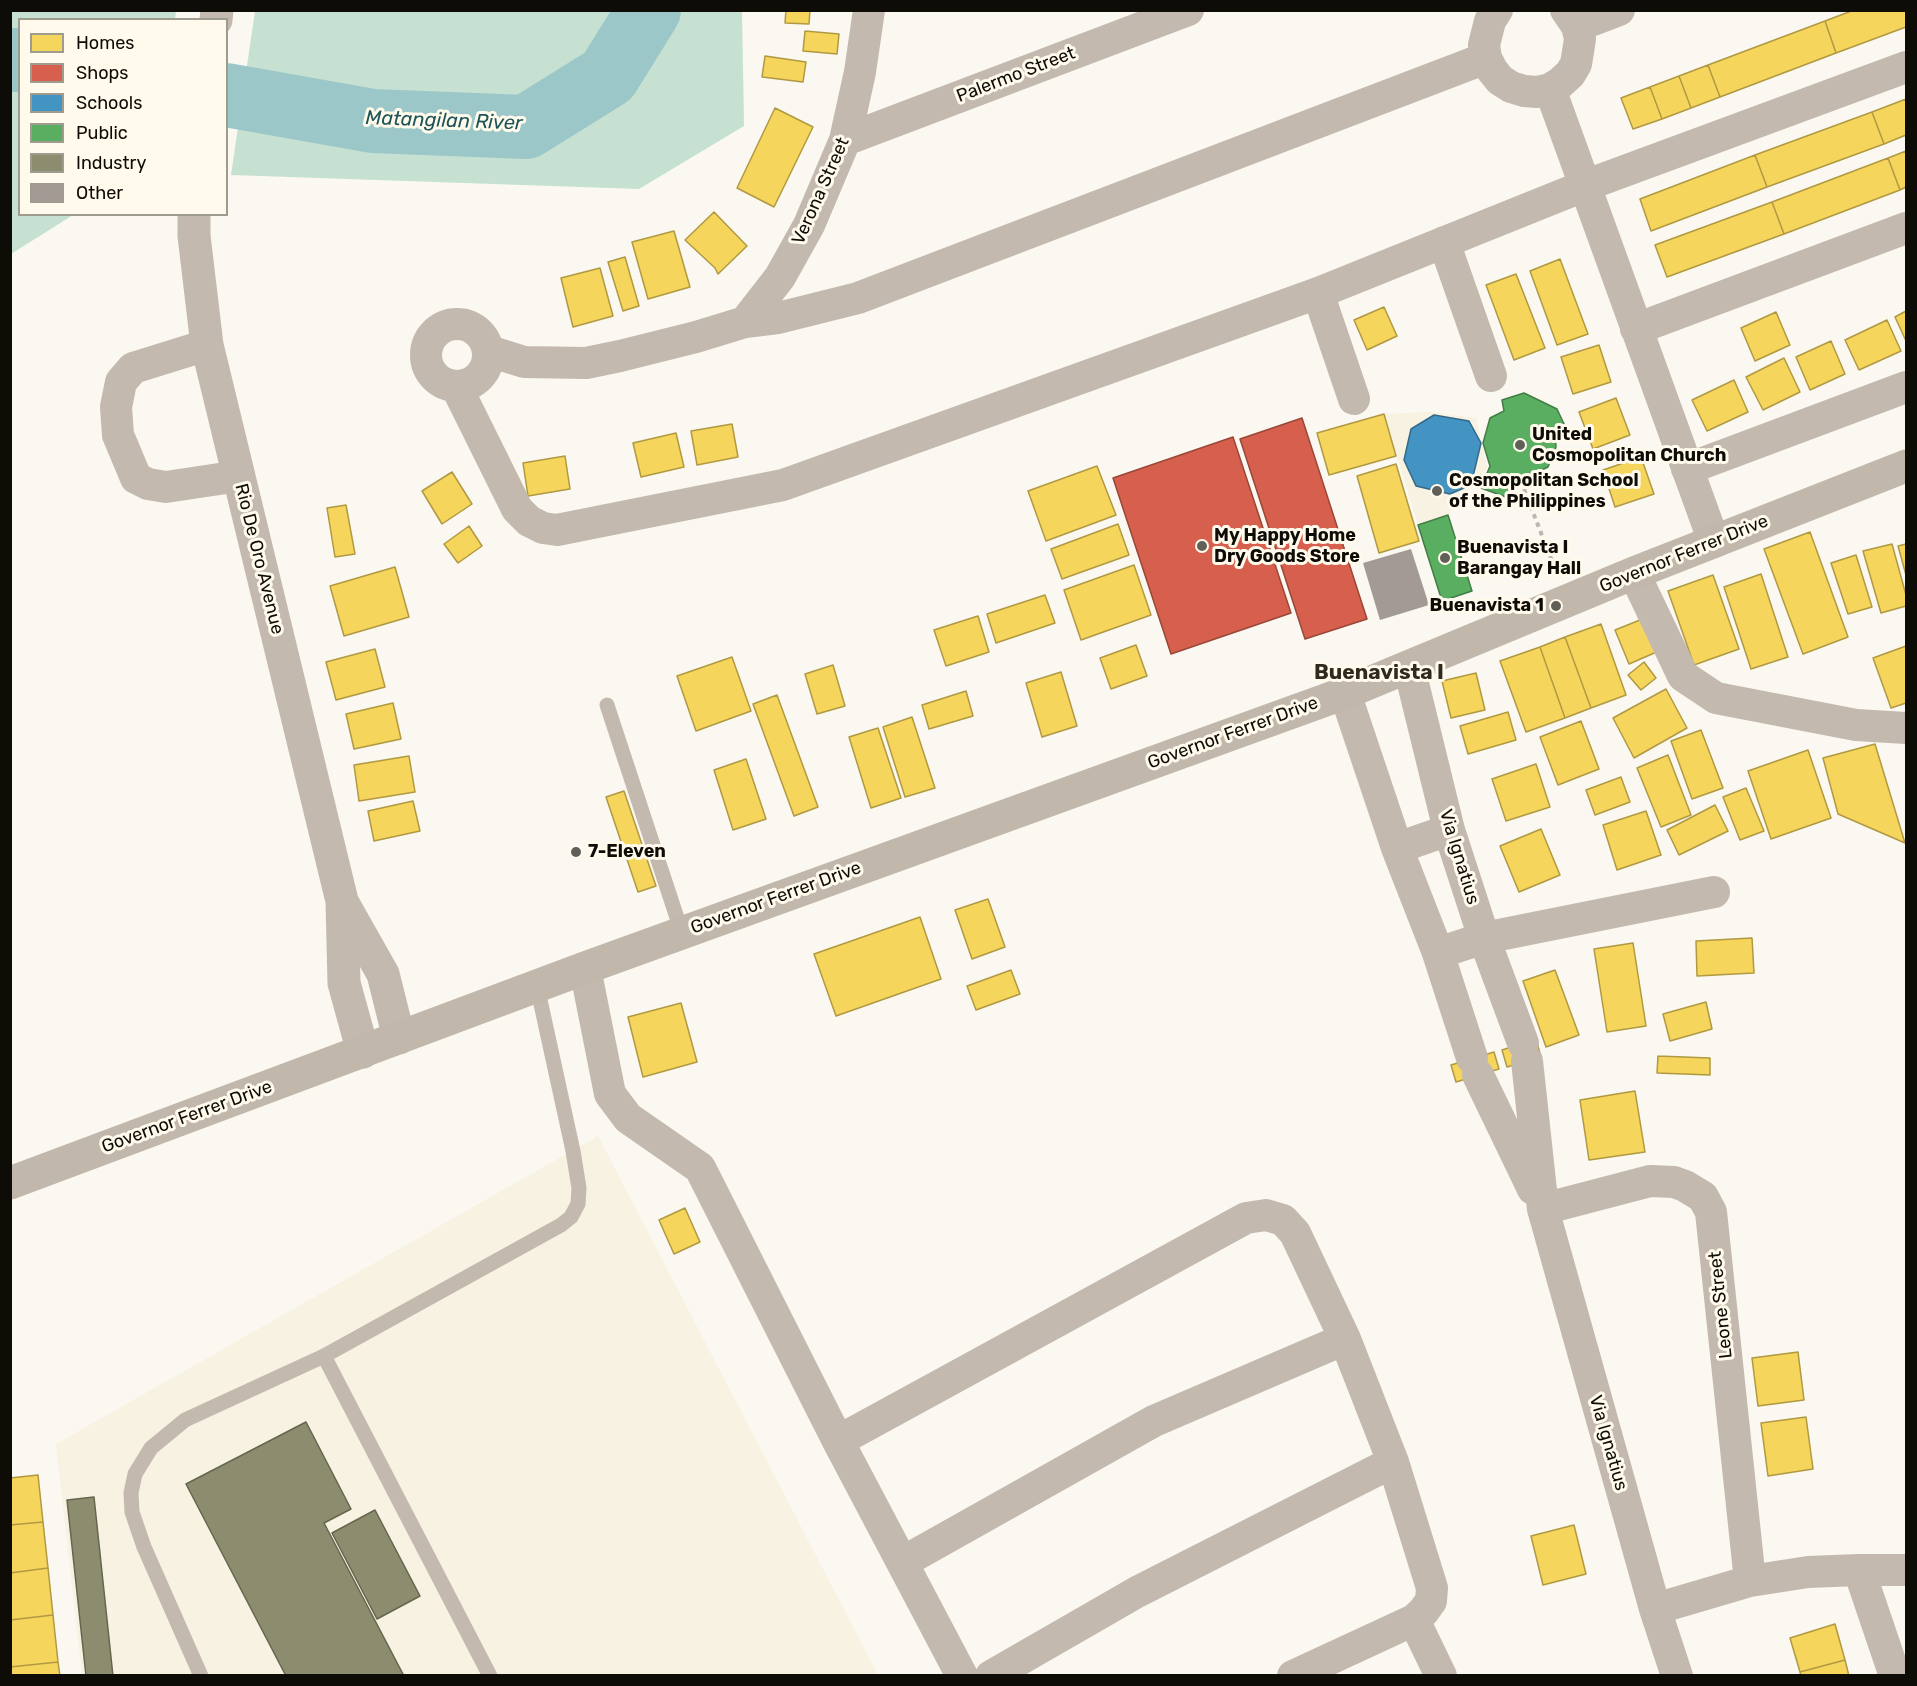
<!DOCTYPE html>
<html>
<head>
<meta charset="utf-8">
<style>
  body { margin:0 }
  #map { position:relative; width:1917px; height:1686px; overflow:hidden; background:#faf8f0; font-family:Rubik,sans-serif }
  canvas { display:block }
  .frame { position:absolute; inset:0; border:12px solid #0d0c06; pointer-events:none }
  .legend { position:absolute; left:18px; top:18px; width:210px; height:198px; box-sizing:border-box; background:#fffaeb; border:2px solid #9e9b8f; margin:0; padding:8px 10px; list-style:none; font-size:18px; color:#0d0c06 }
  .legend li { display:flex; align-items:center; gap:12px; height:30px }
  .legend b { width:30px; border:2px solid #9e9b8f }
</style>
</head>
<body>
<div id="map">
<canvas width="1917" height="1686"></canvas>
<div class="frame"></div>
<ul class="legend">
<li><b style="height:16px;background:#f6d55c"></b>Homes</li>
<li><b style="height:16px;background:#d6604d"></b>Shops</li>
<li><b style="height:16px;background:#4393c3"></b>Schools</li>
<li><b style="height:16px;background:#5aae61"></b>Public</li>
<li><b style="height:16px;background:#8c8c6e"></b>Industry</li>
<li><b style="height:16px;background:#a39995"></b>Other</li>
</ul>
</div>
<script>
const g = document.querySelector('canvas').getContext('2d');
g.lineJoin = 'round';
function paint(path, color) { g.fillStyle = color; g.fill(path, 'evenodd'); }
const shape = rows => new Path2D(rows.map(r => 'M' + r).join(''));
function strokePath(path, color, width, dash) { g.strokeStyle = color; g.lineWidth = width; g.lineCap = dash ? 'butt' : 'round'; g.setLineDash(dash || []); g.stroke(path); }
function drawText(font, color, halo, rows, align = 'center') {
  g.font = font + ' Rubik,sans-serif'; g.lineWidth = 6; g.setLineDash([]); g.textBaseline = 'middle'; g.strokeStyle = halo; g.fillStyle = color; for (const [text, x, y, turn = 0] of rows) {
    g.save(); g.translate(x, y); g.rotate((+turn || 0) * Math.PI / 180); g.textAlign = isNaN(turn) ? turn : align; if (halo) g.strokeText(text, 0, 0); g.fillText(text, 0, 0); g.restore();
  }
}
paint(shape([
  [1431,412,1476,418,1487,468,1448,515,1418,525,1384,414],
  [598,1136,878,1675,82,1675,56,1444]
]), '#f7f2e1');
paint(shape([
  [11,10,176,11,175,19,20,20,20,214,73,215,11,254],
  [255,11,742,11,744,126,639,189,231,175]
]), '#c6e1d1');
const homes = shape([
  [786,10,810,10,809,24,785,23,786,10],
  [1854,10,1906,10,1906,27,1836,53,1825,21,1854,10],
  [1825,21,1836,53,1720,97,1708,65,1825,21],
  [805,31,839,34,837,54,803,51,805,31],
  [765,56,806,62,803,82,762,77,765,56],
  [1708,65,1720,97,1691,108,1679,76,1708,65],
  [1679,76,1691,108,1662,119,1650,87,1679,76],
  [1650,87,1662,119,1633,129,1621,98,1650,87],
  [1906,99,1906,135,1884,144,1872,112,1906,99],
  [775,108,813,127,774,207,737,188,775,108],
  [1872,112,1884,144,1767,187,1755,155,1872,112],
  [1906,151,1906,187,1900,190,1888,158,1906,151],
  [1755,155,1767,187,1651,231,1640,199,1755,155],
  [1888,158,1900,190,1784,234,1772,202,1888,158],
  [1772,202,1784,234,1667,277,1655,245,1772,202],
  [714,212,747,246,718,274,715,268,685,240,714,212],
  [674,231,690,287,648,299,632,242,674,231],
  [625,257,639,306,623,311,608,262,625,257],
  [1560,259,1588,334,1557,345,1530,271,1560,259],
  [600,268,613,316,573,327,561,278,600,268],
  [1516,274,1545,348,1514,360,1486,285,1516,274],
  [1384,307,1397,336,1367,350,1354,320,1384,307],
  [1906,311,1906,341,1895,317,1906,311],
  [1776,312,1790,345,1755,361,1741,328,1776,312],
  [1887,320,1901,351,1859,370,1845,340,1887,320],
  [1831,341,1845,374,1810,390,1796,357,1831,341],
  [1599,345,1611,382,1573,394,1561,357,1599,345],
  [1784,358,1800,392,1763,410,1746,377,1784,358],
  [1734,380,1748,412,1707,431,1692,400,1734,380],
  [1616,398,1630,435,1593,449,1579,412,1616,398],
  [1384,414,1396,456,1329,475,1317,433,1384,414],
  [732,424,738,457,697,465,691,431,732,424],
  [676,433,684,467,641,477,633,443,676,433],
  [565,456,570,489,528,496,523,463,565,456],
  [1641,457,1654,494,1615,507,1603,470,1641,457],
  [1396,464,1419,541,1379,553,1357,476,1396,464],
  [1097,466,1116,515,1046,541,1028,491,1097,466],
  [452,472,472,504,442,524,422,491,452,472],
  [346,505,355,554,335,557,327,508,346,505],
  [1118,524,1129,555,1062,579,1051,549,1118,524],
  [469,526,482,546,458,563,444,544,469,526],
  [1810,532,1848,637,1803,654,1764,549,1810,532],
  [1892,544,1906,595,1906,606,1881,613,1863,551,1892,544],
  [1906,544,1906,575,1898,546,1906,544],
  [1856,555,1872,607,1848,614,1831,563,1856,555],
  [1134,565,1151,615,1081,640,1064,590,1134,565],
  [395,567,409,617,344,636,330,586,395,567],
  [1761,574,1788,657,1751,669,1724,587,1761,574],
  [1713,575,1739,649,1694,665,1668,591,1713,575],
  [1045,595,1055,623,996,643,987,614,1045,595],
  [978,616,989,652,946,666,934,630,978,616],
  [1645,618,1659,651,1629,664,1615,630,1645,618],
  [1601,624,1626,695,1591,708,1565,637,1601,624],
  [1565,637,1591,708,1565,718,1540,647,1565,637],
  [1136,645,1147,676,1111,689,1100,658,1136,645],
  [1906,646,1906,703,1891,708,1873,658,1906,646],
  [1540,647,1565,718,1526,732,1500,661,1540,647],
  [375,649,385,687,336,700,326,662,375,649],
  [732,657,751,711,696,731,677,676,732,657],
  [1644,662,1656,678,1641,690,1628,675,1644,662],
  [833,665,845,706,817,714,805,674,833,665],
  [1061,672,1077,726,1042,737,1026,683,1061,672],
  [1476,673,1485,710,1451,718,1442,681,1476,673],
  [1666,689,1687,728,1634,758,1613,718,1666,689],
  [966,691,973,716,929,729,922,705,966,691],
  [777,695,818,807,794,816,753,704,777,695],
  [393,703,401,739,354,749,346,714,393,703],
  [1508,712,1516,740,1468,754,1460,726,1508,712],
  [912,717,935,788,905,797,883,727,912,717],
  [1581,721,1599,769,1558,785,1540,737,1581,721],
  [878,728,901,798,871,808,849,737,878,728],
  [1701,730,1723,788,1692,799,1671,741,1701,730],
  [1875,744,1905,843,1838,814,1823,758,1875,744],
  [1808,750,1831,818,1771,839,1748,771,1808,750],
  [1668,755,1691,815,1661,827,1637,768,1668,755],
  [409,756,415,792,359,801,354,765,409,756],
  [746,759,766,819,733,830,714,770,746,759],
  [1536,764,1550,807,1506,821,1492,779,1536,764],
  [1621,777,1630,802,1595,815,1586,790,1621,777],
  [1746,788,1764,831,1740,840,1723,797,1746,788],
  [624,791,656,886,638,892,606,797,624,791],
  [413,801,420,831,374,841,368,811,413,801],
  [1715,805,1728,831,1679,855,1667,830,1715,805],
  [1646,811,1661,855,1617,870,1603,825,1646,811],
  [1541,829,1560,875,1519,892,1500,846,1541,829],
  [988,899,1005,947,972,959,955,910,988,899],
  [920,917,941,979,836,1016,814,954,920,917],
  [1752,938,1754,973,1697,976,1696,941,1752,938],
  [1633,943,1646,1026,1607,1032,1594,949,1633,943],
  [1011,970,1020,994,976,1010,967,986,1011,970],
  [1555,970,1579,1035,1546,1047,1523,981,1555,970],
  [1706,1002,1712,1029,1670,1041,1663,1014,1706,1002],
  [681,1003,697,1062,643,1077,628,1017,681,1003],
  [1536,1039,1541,1057,1507,1067,1502,1050,1536,1039],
  [1494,1052,1499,1069,1456,1082,1451,1065,1494,1052],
  [1658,1056,1710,1058,1710,1075,1657,1073,1658,1056],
  [1635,1091,1645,1152,1589,1160,1580,1100,1635,1091],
  [685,1208,700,1242,674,1254,659,1220,685,1208],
  [1798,1352,1804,1400,1758,1406,1752,1358,1798,1352],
  [1806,1417,1813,1469,1768,1476,1761,1423,1806,1417],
  [38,1475,43,1522,10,1525,10,1478,38,1475],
  [43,1522,48,1568,10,1573,10,1525,43,1522],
  [1574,1525,1586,1574,1543,1585,1531,1536,1574,1525],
  [48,1568,53,1615,10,1620,10,1573,48,1568],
  [53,1615,58,1662,10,1667,10,1620,53,1615],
  [1835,1624,1845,1660,1800,1672,1790,1638,1835,1624],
  [1845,1660,1849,1676,1801,1676,1800,1672,1845,1660],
  [58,1662,60,1676,10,1676,10,1667,58,1662]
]);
paint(homes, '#f6d55c');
strokePath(homes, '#b09942', 1.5);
const shops = shape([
  [1302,418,1367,619,1305,639,1240,439,1302,418],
  [1233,437,1291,613,1171,654,1113,478,1233,437]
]);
paint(shops, '#d6604d');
strokePath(shops, '#9a4738', 1.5);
const schools = shape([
  [1434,415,1469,421,1481,443,1471,485,1450,494,1416,486,1404,460,1411,429,1434,415]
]);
paint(schools, '#4393c3');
strokePath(schools, '#336a8a', 1.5);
const public = shape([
  [1524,393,1557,409,1565,426,1555,433,1556,447,1548,467,1518,481,1511,499,1481,488,1490,466,1483,443,1490,418,1504,411,1502,400,1524,393],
  [1448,515,1472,591,1442,601,1418,525,1448,515]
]);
paint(public, '#5aae61');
strokePath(public, '#437d46', 1.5);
const industry = shape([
  [306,1422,351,1509,324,1523,404,1676,286,1676,186,1484,306,1422],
  [94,1497,113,1676,86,1676,67,1500,94,1497],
  [375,1510,420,1596,377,1619,332,1533,375,1510]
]);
paint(industry, '#8c8c6e');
strokePath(industry, '#66664f', 1.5);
strokePath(shape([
  [10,60,20,60],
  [226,95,373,121,526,127,608,76,649,10]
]), '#9cc7c8', 64);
paint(shape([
  [1411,549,1429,605,1380,620,1363,563]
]), '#a39995');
strokePath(shape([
  [1524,489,1555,569]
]), '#beb7af', 4, [4.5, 4.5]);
strokePath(shape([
  [607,705,682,933],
  [324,1356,490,1676],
  [201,1676,144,1547,132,1512,131,1493,135,1474,151,1448,185,1420,324,1356,561,1225,571,1217,578,1204,579,1188,573,1151,537,986]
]), '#c4b9af', 15);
strokePath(shape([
  [1497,10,1490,21,1484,45,1486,58,1492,70,1500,80,1511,87,1524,91,1537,92,1550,89,1560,83,1570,74,1576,64,1580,39,1577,26,1566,10],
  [1577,26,1619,10],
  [1550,89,1714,542],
  [845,140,1188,10],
  [1444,242,1491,376],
  [1318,293,1354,399],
  [745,322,780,277,809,225,845,140,860,72,869,10],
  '426 355a31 31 0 1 1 62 0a31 31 0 1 1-62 0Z',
  [1636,329,1906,228],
  [207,345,133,368,121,382,116,407,118,435,136,478,148,484,166,487,239,476],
  [489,351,524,362,586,363,620,356,696,337,745,322,778,318,858,298,1486,58],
  [456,386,517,509,529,521,543,528,557,530,783,485,1318,293,1584,186,1906,67],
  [1687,469,1906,387],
  [1634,573,1683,676,1716,698,1856,725,1906,728],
  [1409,667,1449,830,1484,938,1523,1043],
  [1345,693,1397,848,1438,953,1472,1058],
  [1397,848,1449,830],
  [1438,953,1484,938,1714,892],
  [585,968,610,1094,628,1118,700,1168,838,1441,962,1676],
  [1527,1061,1543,1209,1655,1609,1677,1676],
  [1478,1075,1533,1189],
  [1543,1209,1650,1181,1674,1182,1685,1186,1703,1197,1711,1212,1750,1581],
  [838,1441,1246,1218,1266,1215,1283,1220,1295,1233,1345,1339,1393,1462,1432,1588,1431,1601,1423,1612,1414,1620,1293,1676],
  [903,1562,1154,1421,1345,1339],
  [1859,1570,1895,1676],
  [1655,1609,1750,1581,1808,1572,1859,1570,1906,1570],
  [1414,1620,1441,1676],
  [991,1676,1137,1592,1393,1462]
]), '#c4b9af', 32);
strokePath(shape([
  [216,20,217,10],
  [194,214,194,236,207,345,342,901,344,983,363,1052],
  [344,905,383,974,399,1038]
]), '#c4b9af', 33);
strokePath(shape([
  [10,1183,585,968,1345,693,1634,573,1906,466]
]), '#c2b7ab', 33);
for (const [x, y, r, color] of [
  [1520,445,6,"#605f58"],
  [1437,491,6,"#605f58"],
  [1202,546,6,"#605f58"],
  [1445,558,6,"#605f58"],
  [1556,606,6,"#605f58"],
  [576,852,6,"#605f58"]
]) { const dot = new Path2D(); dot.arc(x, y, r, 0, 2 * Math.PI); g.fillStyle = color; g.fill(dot); strokePath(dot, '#fffaeb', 2); }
drawText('18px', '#0d0c06', '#fffaeb', [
  ["Palermo Street",1016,75,-21],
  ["Verona Street",821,191,-66],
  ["Governor Ferrer Drive",1684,554,-22],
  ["Rio De Oro Avenue",259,559,76],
  ["Governor Ferrer Drive",1233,733,-20],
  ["Via Ignatius",1459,857,73],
  ["Governor Ferrer Drive",776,898,-20],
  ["Governor Ferrer Drive",187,1117,-20],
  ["Leone Street",1721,1305,-96],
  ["Via Ignatius",1608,1443,74]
]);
drawText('bold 18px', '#0d0c06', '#fffaeb', [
  ["United",1532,435],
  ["Cosmopolitan Church",1532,456],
  ["Cosmopolitan School",1449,481],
  ["of the Philippines",1449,502],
  ["My Happy Home",1214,536],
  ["Dry Goods Store",1214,557],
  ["Buenavista I",1457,548],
  ["Barangay Hall",1457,569],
  ["Buenavista 1",1544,606,"right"],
  ["7-Eleven",588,852]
], 'left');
drawText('italic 20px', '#1e5459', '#fffaeb', [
  ["Matangilan River",444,121,2]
]);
drawText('bold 21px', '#2f2b1c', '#fffaeb', [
  ["Buenavista I",1379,673]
]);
</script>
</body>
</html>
